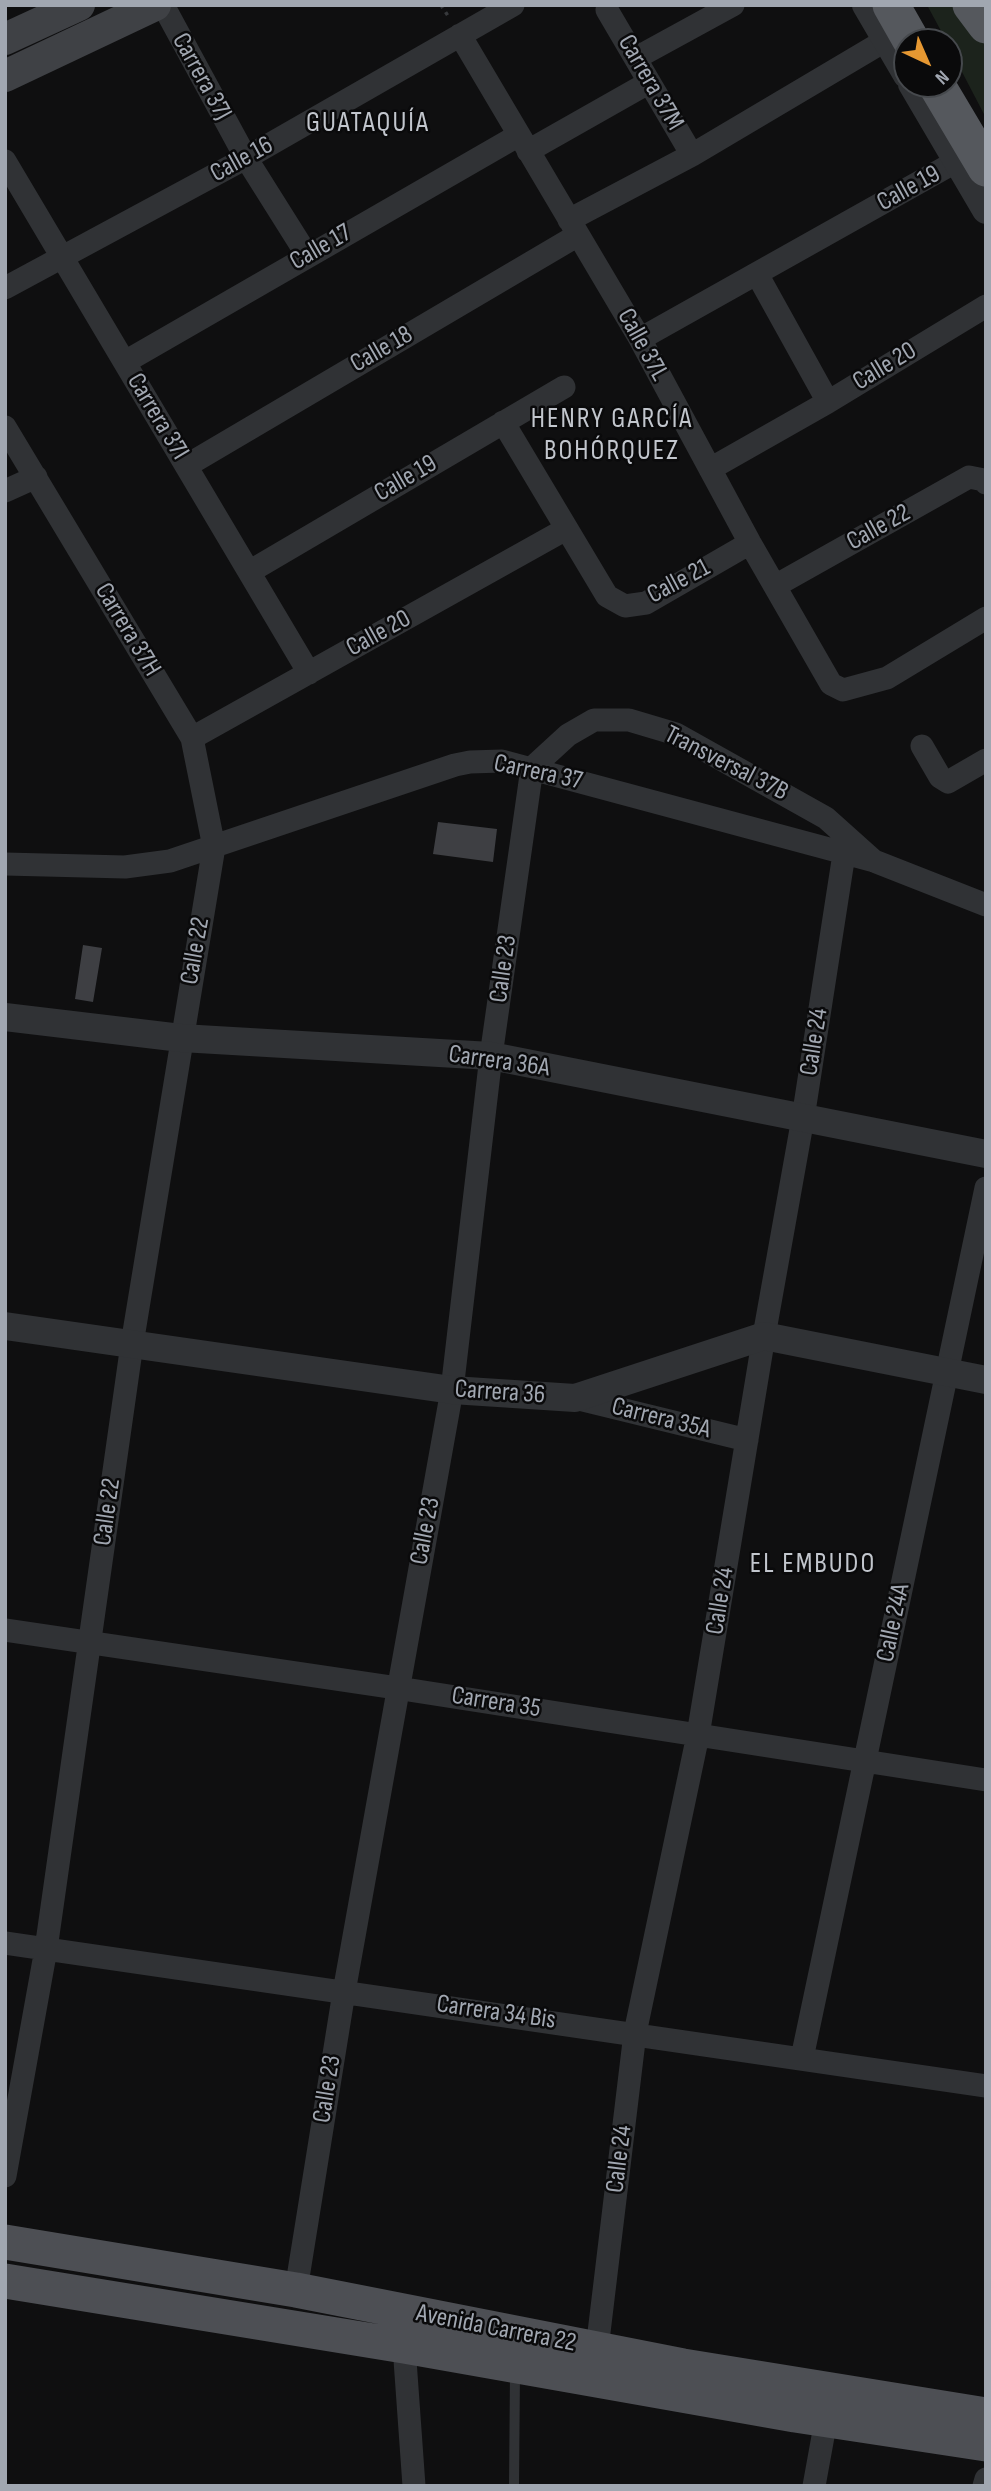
<!DOCTYPE html>
<html>
<head>
<meta charset="utf-8">
<style>
  body { margin:0 }
  #map { position:relative; width:991px; height:2491px; overflow:hidden; background:#0f0f10; font-family:"Sofia Sans Condensed",sans-serif }
  canvas { display:block }
  .frame { position:absolute; inset:0; border:7px solid #a1a7b1; pointer-events:none }
  .north { position:absolute; left:893px; top:28px; width:70px; height:70px; box-sizing:border-box; background:#0a0a0b; border:2px solid #46494d; border-radius:50%; rotate:136deg; font-size:19px; font-weight:700; line-height:28px; text-align:center; color:#a1a7b1 }
  .north::after { content:''; display:block; margin:auto; width:24px; height:32px; background:#e69832; clip-path:polygon(50% 0,100% 100%,50% 72%,0 100%) }
</style>
</head>
<body>
<div id="map">
<canvas width="991" height="2491"></canvas>
<div class="frame"></div>
<div class="north">N</div>
</div>
<script>
const g = document.querySelector('canvas').getContext('2d');
g.lineJoin = 'round';
function paint(path, color) { g.fillStyle = color; g.fill(path, 'evenodd'); }
const shape = rows => new Path2D(rows.map(r => 'M' + r).join(''));
function strokePath(path, color, width, dash) { g.strokeStyle = color; g.lineWidth = width; g.lineCap = dash ? 'butt' : 'round'; g.setLineDash(dash || []); g.stroke(path); }
function drawText(font, color, halo, rows, align = 'center') {
  g.font = font + ' "Sofia Sans Condensed",sans-serif'; g.lineWidth = 5; g.setLineDash([]); g.textBaseline = 'middle'; g.strokeStyle = halo; g.fillStyle = color; for (const [text, x, y, turn = 0] of rows) {
    g.save(); g.translate(x, y); g.rotate((+turn || 0) * Math.PI / 180); g.textAlign = isNaN(turn) ? turn : align; if (halo) g.strokeText(text, 0, 0); g.fillText(text, 0, 0); g.restore();
  }
}
paint(shape([
  [927,5,957,5,986,37,986,118,949,47,949,42,947,42]
]), '#1c231c');
paint(shape([
  [438,822,497,829,493,862,433,854],
  [83,945,102,948,93,1002,75,999]
]), '#3e3f43');
strokePath(shape([
  [441,5,450,19]
]), '#37393c', 3.5, [3.5, 5]);
strokePath(shape([
  [514,2486,515,2372]
]), '#303235', 10);
strokePath(shape([
  [163,5,246,158,307,255],
  [607,10,692,155],
  [460,35,640,339,750,543,831,684,843,690,887,678,986,618],
  [636,58,733,5],
  [528,151,648,83],
  [5,161,309,673],
  [569,220,692,155,886,40],
  [757,274,828,402],
  [5,288,246,158,513,5],
  [640,339,957,161],
  [125,362,519,135],
  [503,422,607,596,625,606,646,603,750,543],
  [5,427,192,738,214,847,132,1344,46,1949,5,2176],
  [186,466,578,235],
  [710,469,828,402,986,306],
  [5,491,36,477],
  [249,572,564,387],
  [775,586,969,477,984,480,986,483],
  [192,738,566,529],
  [922,746,940,777,948,782,986,760],
  [5,864,125,867,170,861,455,765,470,762,502,761,874,861,986,905],
  [575,1398,747,1440],
  [5,1630,397,1688,986,1780],
  [5,1943,986,2086],
  [802,2058,986,1188],
  [296,2290,344,1992,452,1390,491,1056,532,768,568,735,594,720,629,720,676,734,826,818,874,861],
  [404,2346,414,2486],
  [597,2349,635,2033,698,1735,764,1336,803,1118,844,854],
  [814,2486,826,2420],
  [984,2486,986,2479]
]), '#303235', 23);
strokePath(shape([
  [866,5,907,75],
  [912,84,986,210],
  [5,1017,181,1038,491,1056,986,1154],
  [5,1326,452,1390,575,1398,764,1336,986,1380]
]), '#303235', 28);
strokePath(shape([
  [5,39,79,5],
  [5,76,155,5]
]), '#3f4145', 32);
strokePath(shape([
  [5,2242,296,2290,683,2366,986,2415],
  [5,2281,404,2346,795,2415,986,2444]
]), '#4d4f54', 35);
strokePath(shape([
  [891,5,912,42],
  [971,5,986,25],
  [936,84,986,168]
]), '#55585d', 37);
drawText('26px', '#a1a7b1', '#0a0a0b', [
  ["Carrera 37J",201,77,61],
  ["Carrera 37M",650,83,60],
  ["Calle 16",242,160,-29],
  ["Calle 19",909,189,-29],
  ["Calle 17",321,248,-30],
  ["Calle 37L",642,345,61],
  ["Calle 18",382,350,-30],
  ["Calle 20",885,367,-31],
  ["Carrera 37I",157,417,59],
  ["Calle 19",406,479,-30],
  ["Calle 22",879,528,-29],
  ["Calle 21",679,582,-28],
  ["Carrera 37H",127,630,59],
  ["Calle 20",379,634,-29],
  ["Transversal 37B",726,764,27],
  ["Carrera 37",538,773,12],
  ["Calle 22",196,951,-80],
  ["Calle 23",504,969,-82],
  ["Calle 24",815,1042,-81],
  ["Carrera 36A",499,1062,8],
  ["Carrera 36",500,1393,4],
  ["Carrera 35A",661,1419,14],
  ["Calle 22",108,1512,-82],
  ["Calle 23",426,1531,-79],
  ["Calle 24",721,1601,-81],
  ["Calle 24A",894,1623,-78],
  ["Carrera 35",496,1703,9],
  ["Carrera 34 Bis",496,2013,8],
  ["Calle 23",328,2089,-81],
  ["Calle 24",620,2159,-83],
  ["Avenida Carrera 22",496,2329,11]
]);
g.letterSpacing = '2px';
drawText('28px', '#c2c6cd', '#0a0a0b', [
  ["GUATAQUÍA",368,124],
  ["HENRY GARCÍA",612,420],
  ["BOHÓRQUEZ",612,452],
  ["EL EMBUDO",813,1565]
]);
g.letterSpacing = '0px';
</script>
</body>
</html>
